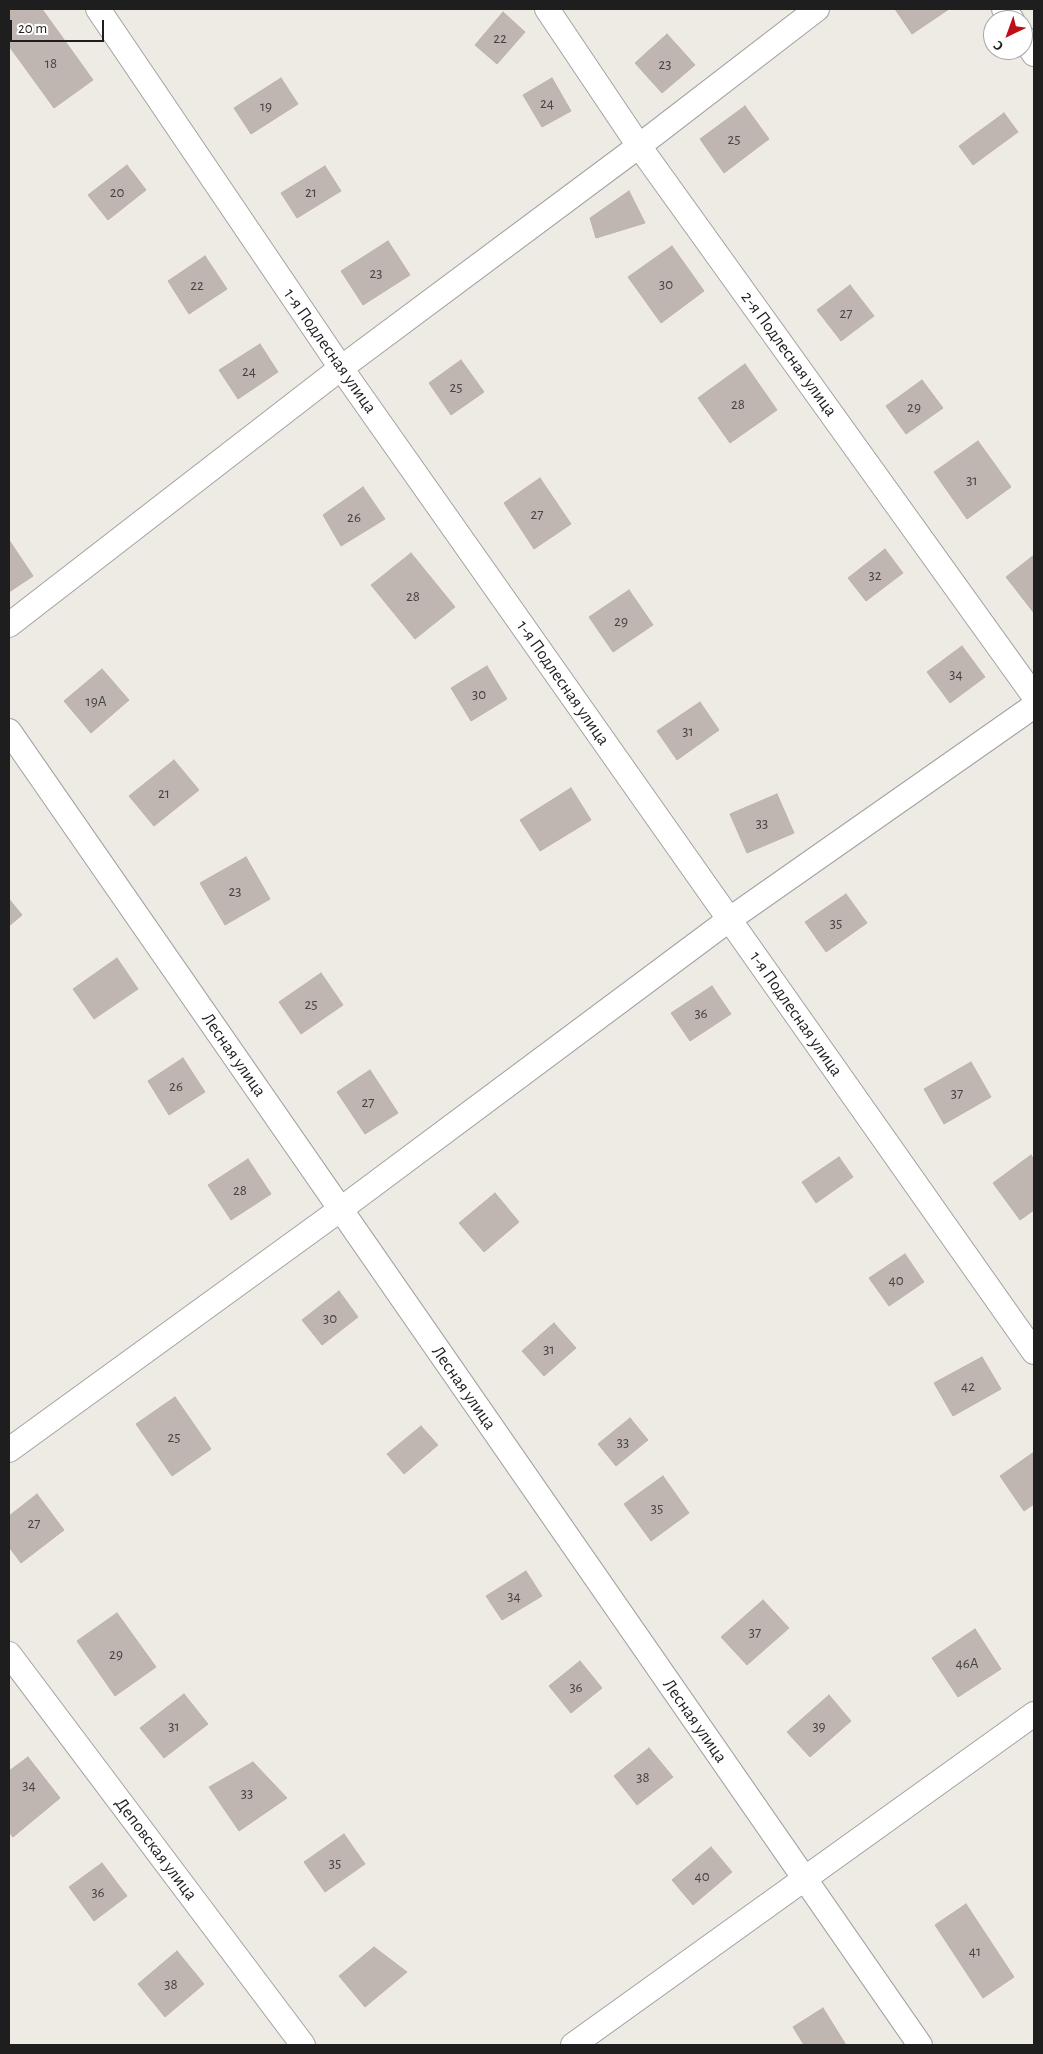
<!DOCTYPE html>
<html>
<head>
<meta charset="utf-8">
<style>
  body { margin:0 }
  #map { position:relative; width:1043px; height:2054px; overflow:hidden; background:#eeebe5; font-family:"Alegreya Sans",sans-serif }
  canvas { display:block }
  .frame { position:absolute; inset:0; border:10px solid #1e1e1e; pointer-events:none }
  .north { position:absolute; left:983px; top:10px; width:50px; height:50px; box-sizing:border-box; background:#fff; border:1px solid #a5a5a5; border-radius:50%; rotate:222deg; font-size:14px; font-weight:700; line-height:20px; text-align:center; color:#1e1e1e }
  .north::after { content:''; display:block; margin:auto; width:18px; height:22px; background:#bf0e18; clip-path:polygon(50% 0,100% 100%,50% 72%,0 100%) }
  .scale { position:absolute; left:10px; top:20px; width:94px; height:22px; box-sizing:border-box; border:2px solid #1e1e1e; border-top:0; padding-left:6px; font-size:15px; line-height:18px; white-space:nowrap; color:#1e1e1e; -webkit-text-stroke:4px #fff; paint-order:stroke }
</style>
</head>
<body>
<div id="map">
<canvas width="1043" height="2054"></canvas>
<div class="frame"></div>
<div class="north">С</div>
<div class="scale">20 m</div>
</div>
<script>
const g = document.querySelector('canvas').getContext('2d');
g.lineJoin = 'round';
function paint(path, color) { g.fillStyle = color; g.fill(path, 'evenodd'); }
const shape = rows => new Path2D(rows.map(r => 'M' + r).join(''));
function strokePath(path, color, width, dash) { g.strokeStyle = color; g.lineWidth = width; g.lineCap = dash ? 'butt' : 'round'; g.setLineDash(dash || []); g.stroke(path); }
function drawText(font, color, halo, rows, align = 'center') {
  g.font = font + ' "Alegreya Sans",sans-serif'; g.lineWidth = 5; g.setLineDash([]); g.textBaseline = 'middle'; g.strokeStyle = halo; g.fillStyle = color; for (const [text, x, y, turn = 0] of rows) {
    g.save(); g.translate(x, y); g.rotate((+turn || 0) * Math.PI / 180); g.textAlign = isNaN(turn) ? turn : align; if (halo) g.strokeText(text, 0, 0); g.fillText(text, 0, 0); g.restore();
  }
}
const building = shape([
  [9,9,42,9,93,80,54,108,9,46,9,9],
  [895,9,949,9,912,34,895,9],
  [503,12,525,32,497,64,475,45,503,12],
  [667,34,695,65,662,93,635,63,667,34],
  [281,78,298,104,251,134,234,108,281,78],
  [552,78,571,111,542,127,523,95,552,78],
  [745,106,769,139,724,173,700,139,745,106],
  [1004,113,1018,132,973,165,959,146,1004,113],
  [127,165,146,190,108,220,88,195,127,165],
  [325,166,341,191,297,218,281,193,325,166],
  [629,191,645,223,596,238,590,218,629,191],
  [388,241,410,275,363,305,341,271,388,241],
  [672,246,704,291,661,323,628,277,672,246],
  [205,256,227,289,189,314,168,281,205,256],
  [850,285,874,316,841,341,817,310,850,285],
  [260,344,278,372,238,399,219,370,260,344],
  [461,360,484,392,451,415,429,383,461,360],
  [745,364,777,410,730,443,698,398,745,364],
  [922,380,943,408,906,434,886,406,922,380],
  [978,441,1011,487,967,519,934,472,978,441],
  [540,478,571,524,534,549,504,503,540,478],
  [363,487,385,519,341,546,323,515,363,487],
  [9,540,33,576,9,592,9,540],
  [885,549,903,573,866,601,848,578,885,549],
  [411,553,455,607,415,639,371,585,411,553],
  [1034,555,1034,613,1006,577,1034,555],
  [629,590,653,625,613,652,589,617,629,590],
  [962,646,985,677,950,703,927,672,962,646],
  [487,666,507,699,471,721,451,688,487,666],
  [102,669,129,700,91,733,64,701,102,669],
  [700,702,719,730,677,760,657,731,700,702],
  [174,760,199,790,154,826,129,796,174,760],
  [571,788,591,820,540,851,520,820,571,788],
  [777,794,794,833,747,853,730,814,777,794],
  [246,857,270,899,225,925,200,883,246,857],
  [846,894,867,923,826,952,805,922,846,894],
  [9,899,22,915,9,926,9,899],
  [117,958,138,989,94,1019,73,989,117,958],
  [321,973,343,1005,301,1034,279,1002,321,973],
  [712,986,731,1014,690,1041,671,1013,712,986],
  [183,1058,205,1092,169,1115,148,1081,183,1058],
  [971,1062,991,1097,944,1124,924,1089,971,1062],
  [370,1070,398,1113,365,1134,337,1092,370,1070],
  [1031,1155,1034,1160,1034,1210,1020,1220,993,1183,1031,1155],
  [839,1157,853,1177,816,1203,802,1182,839,1157],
  [248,1159,271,1194,231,1220,208,1185,248,1159],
  [495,1193,519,1222,484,1252,459,1223,495,1193],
  [905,1254,924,1282,889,1306,869,1278,905,1254],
  [339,1291,358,1317,322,1345,302,1320,339,1291],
  [554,1323,576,1348,544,1376,522,1351,554,1323],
  [982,1357,1001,1389,953,1416,934,1383,982,1357],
  [175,1397,211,1449,172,1476,136,1424,175,1397],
  [630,1418,648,1440,616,1466,598,1444,630,1418],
  [421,1426,438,1445,404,1474,387,1454,421,1426],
  [1034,1452,1034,1504,1024,1511,1000,1476,1034,1452],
  [663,1476,689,1513,651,1541,624,1504,663,1476],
  [37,1494,64,1530,21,1563,9,1547,9,1516,37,1494],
  [526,1571,542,1596,502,1620,486,1596,526,1571],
  [763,1600,789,1628,747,1665,721,1637,763,1600],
  [117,1613,156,1667,115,1696,77,1641,117,1613],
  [975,1629,1001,1669,958,1697,932,1658,975,1629],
  [580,1661,602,1688,571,1713,549,1686,580,1661],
  [184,1694,208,1724,164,1758,140,1728,184,1694],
  [829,1695,851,1721,810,1757,787,1732,829,1695],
  [649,1748,673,1777,637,1805,614,1776,649,1748],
  [28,1757,60,1798,13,1837,9,1832,9,1771,28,1757],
  [253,1762,287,1798,239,1831,209,1787,253,1762],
  [344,1834,365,1864,325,1892,304,1862,344,1834],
  [711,1847,732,1872,693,1905,672,1880,711,1847],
  [102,1863,127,1896,94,1921,69,1887,102,1863],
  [966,1904,1014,1977,983,1998,935,1925,966,1904],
  [374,1947,407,1972,365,2007,339,1976,374,1947],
  [177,1951,204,1984,165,2017,138,1984,177,1951],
  [823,2008,846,2045,804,2045,793,2027,823,2008]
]);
paint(building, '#bfb6b2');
strokePath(building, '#bfb1a8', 1);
const minor = shape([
  [98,9,341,368,1034,1352],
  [547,9,639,146,1034,696],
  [1004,9,1012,20],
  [1023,37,1034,54],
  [9,625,341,368,639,146,817,9],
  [9,731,920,2045],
  [9,1450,341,1209,730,919,1034,706],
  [9,1654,303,2045],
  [573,2045,1034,1714]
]);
strokePath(minor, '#a2a2a2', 26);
strokePath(minor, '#fff', 24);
drawText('15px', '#464443', null, [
  ["22",500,38],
  ["18",51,63],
  ["23",665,64],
  ["24",547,103],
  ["19",266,106],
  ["25",734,139],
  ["20",117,192],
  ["21",311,192],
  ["23",376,273],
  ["30",666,284],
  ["22",197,285],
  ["27",846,313],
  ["24",249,371],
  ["25",456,387],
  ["28",738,404],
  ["29",914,407],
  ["31",972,480],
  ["27",537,514],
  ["26",354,517],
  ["32",875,575],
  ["28",413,596],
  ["29",621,621],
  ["34",956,674],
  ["30",479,694],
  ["19А",96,701],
  ["31",688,731],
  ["21",164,793],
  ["33",762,823],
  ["23",235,891],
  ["35",836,923],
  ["25",311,1004],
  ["36",701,1013],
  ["26",176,1086],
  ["37",957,1093],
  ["27",368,1102],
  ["28",240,1190],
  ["40",896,1280],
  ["30",330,1318],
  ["31",549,1349],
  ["42",968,1386],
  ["25",174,1437],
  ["33",623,1442],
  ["35",657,1508],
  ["27",34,1523],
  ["34",514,1596],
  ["37",755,1632],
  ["29",116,1654],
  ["46А",967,1663],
  ["36",576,1687],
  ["31",174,1726],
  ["39",819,1726],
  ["38",643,1777],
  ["34",29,1785],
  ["33",247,1793],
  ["35",335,1863],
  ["40",702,1876],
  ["36",98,1892],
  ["41",975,1951],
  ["38",171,1984]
]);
drawText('18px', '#1e1e1e', '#fff', [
  ["1-я Подлесная улица",330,351,55],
  ["2-я Подлесная улица",789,354,54],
  ["1-я Подлесная улица",563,683,55],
  ["1-я Подлесная улица",796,1014,55],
  ["Лесная улица",234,1055,55],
  ["Лесная улица",464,1388,55],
  ["Лесная улица",695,1721,55],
  ["Деповская улица",156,1849,53]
]);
</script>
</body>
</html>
